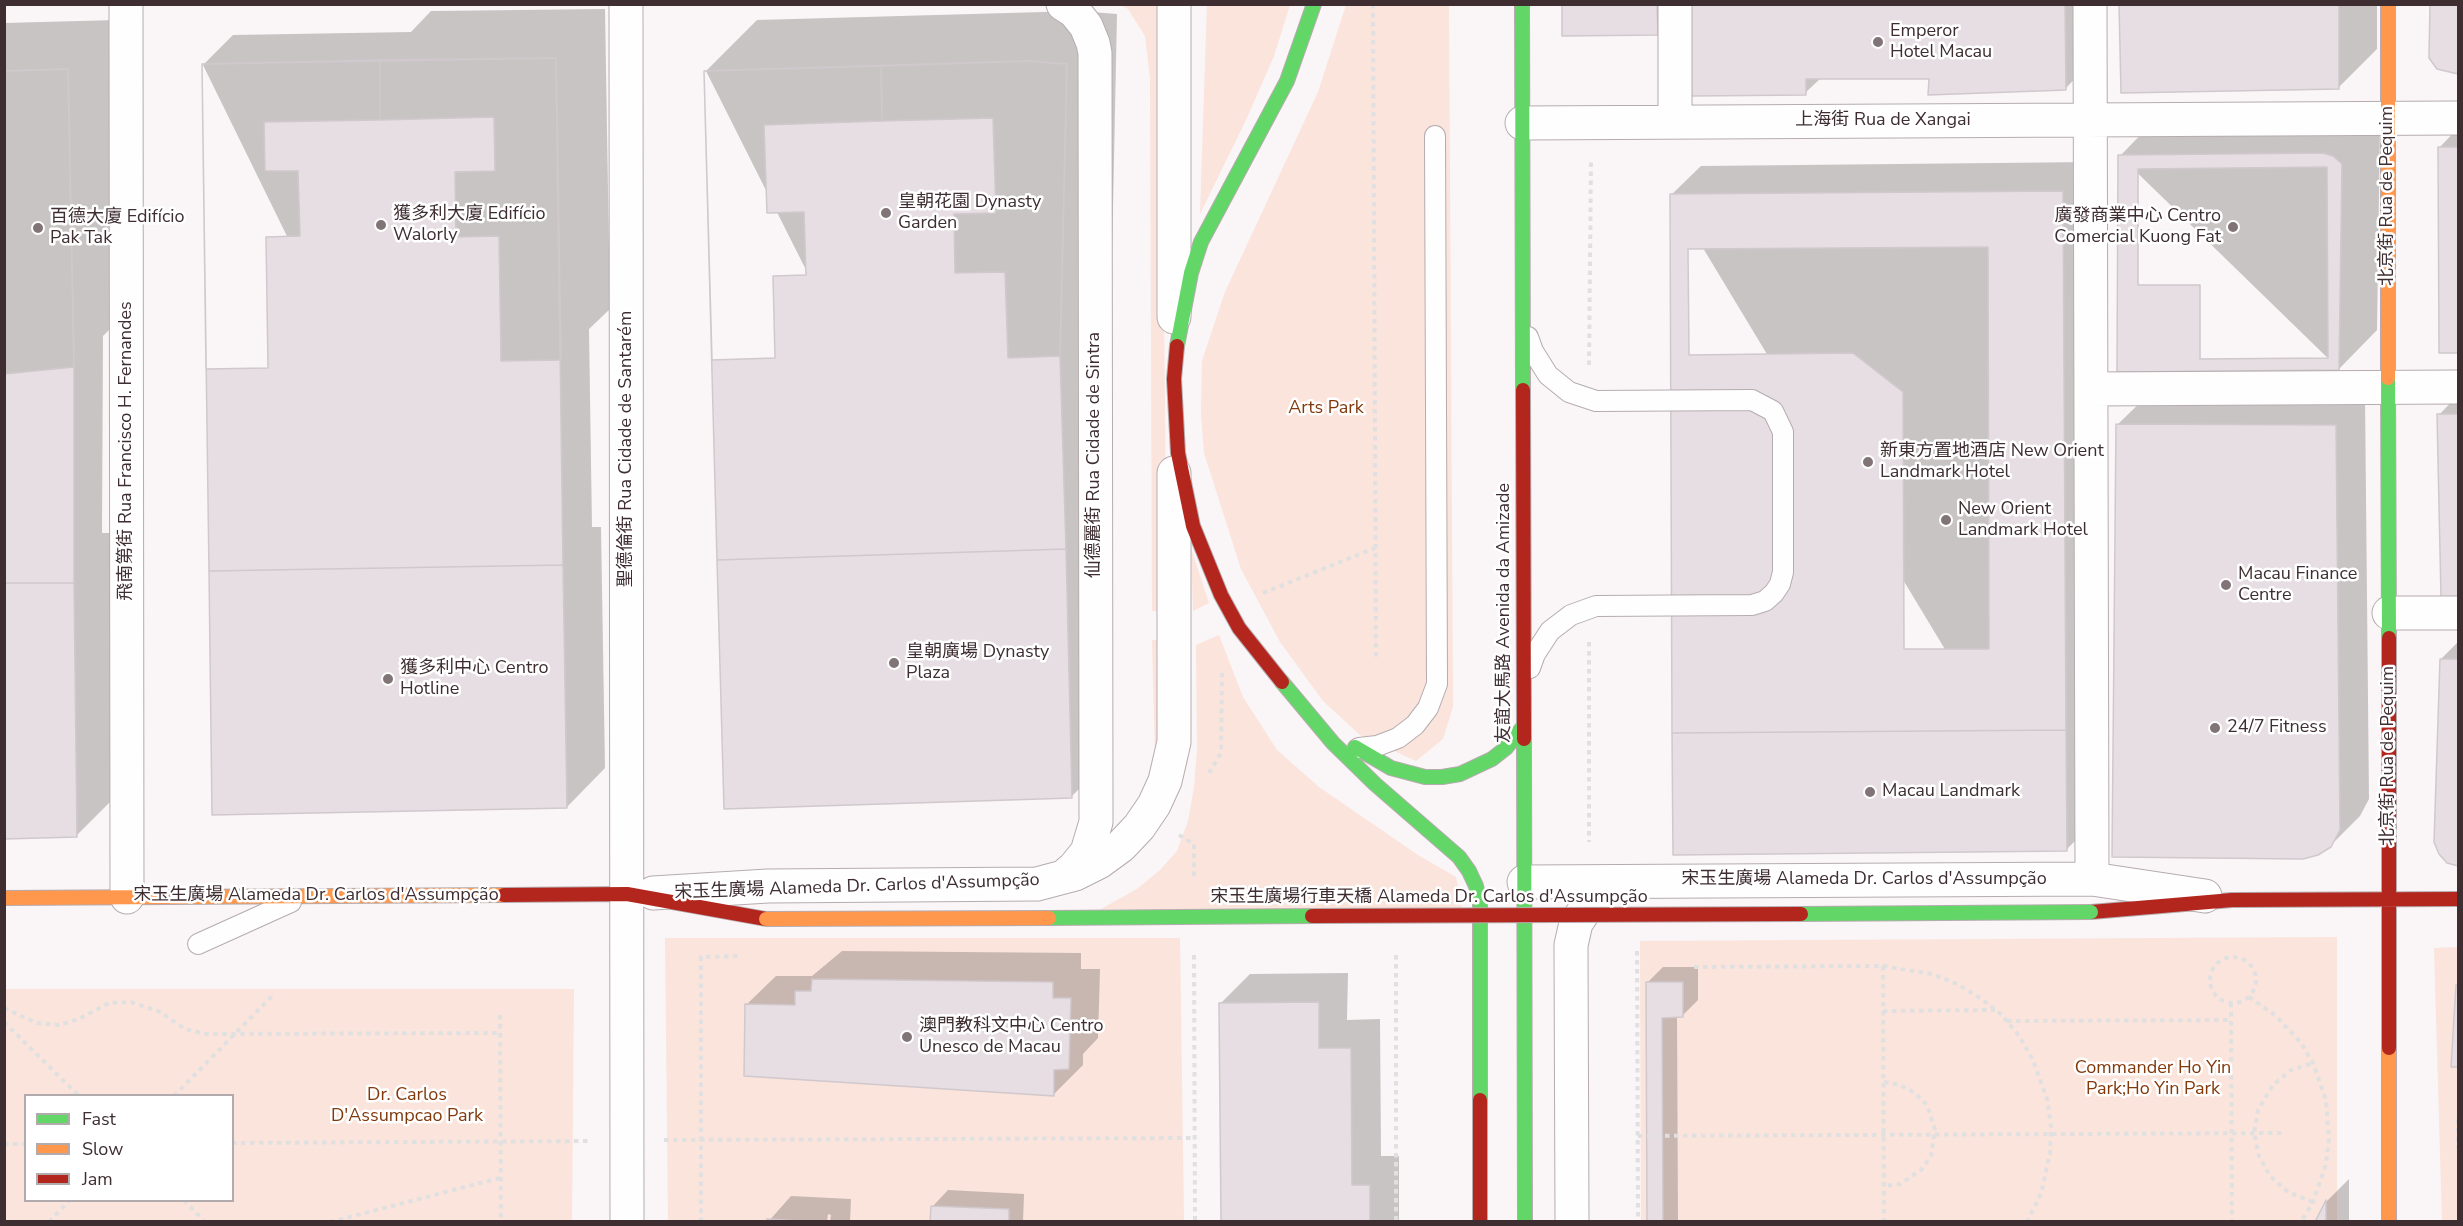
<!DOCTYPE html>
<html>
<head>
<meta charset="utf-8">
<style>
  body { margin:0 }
  #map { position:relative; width:2463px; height:1226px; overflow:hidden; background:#faf5f6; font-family:"Nunito Sans",sans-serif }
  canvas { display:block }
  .frame { position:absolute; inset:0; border:6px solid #3e2e32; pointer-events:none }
  .legend { position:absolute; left:24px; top:1094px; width:210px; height:108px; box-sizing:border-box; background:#fff; border:2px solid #b2abad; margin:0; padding:8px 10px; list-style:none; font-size:18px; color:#3e2e32 }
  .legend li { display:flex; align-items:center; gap:12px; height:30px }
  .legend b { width:30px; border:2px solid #b2abad }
</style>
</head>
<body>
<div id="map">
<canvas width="2463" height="1226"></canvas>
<div class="frame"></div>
<ul class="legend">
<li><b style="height:8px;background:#63d668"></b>Fast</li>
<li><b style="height:8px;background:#ff974d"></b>Slow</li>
<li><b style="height:8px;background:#b3261e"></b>Jam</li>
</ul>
</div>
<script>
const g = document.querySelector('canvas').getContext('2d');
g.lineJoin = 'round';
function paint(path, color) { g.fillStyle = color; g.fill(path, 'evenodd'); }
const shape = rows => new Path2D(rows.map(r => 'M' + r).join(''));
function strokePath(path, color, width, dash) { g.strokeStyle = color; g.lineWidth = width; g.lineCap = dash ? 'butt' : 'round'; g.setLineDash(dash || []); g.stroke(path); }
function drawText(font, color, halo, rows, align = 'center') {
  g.font = font + ' "Nunito Sans","Noto Sans SC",sans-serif'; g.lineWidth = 5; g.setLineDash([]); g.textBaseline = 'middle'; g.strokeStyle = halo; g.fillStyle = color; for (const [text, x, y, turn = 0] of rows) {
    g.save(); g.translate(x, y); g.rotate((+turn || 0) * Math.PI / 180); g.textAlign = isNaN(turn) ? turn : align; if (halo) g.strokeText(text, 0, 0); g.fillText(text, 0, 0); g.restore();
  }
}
paint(shape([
  [1121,5,1161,5,1167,611,1152,611,1150,78,1145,36,1128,9],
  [1207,5,1290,5,1274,56,1246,120,1200,214],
  [1346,5,1449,5,1453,707,1443,739,1416,761,1360,735,1323,701,1280,642,1241,569,1204,453,1201,413,1202,361,1225,292,1318,92],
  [1191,548,1209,603,1193,611],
  [1219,635,1243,697,1277,750,1319,787,1418,855,1456,877,1463,912,1101,909,1137,889,1160,870,1177,851,1188,821,1194,787,1197,749,1196,645],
  [1152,640,1166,640,1165,754,1155,756],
  [2337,937,2337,1221,1641,1221,1640,941],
  [665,938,1180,938,1184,1221,668,1221],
  [2458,947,2458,1221,2442,1221,2434,948],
  [5,989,574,989,572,1221,5,1221],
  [26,1096,232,1096,232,1200,26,1200]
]), '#fae4dc');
paint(shape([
  [1563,4,1686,4,1657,33],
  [1691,4,2094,4,2094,59,2065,89,1931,77,1821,78,1805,93],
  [2121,4,2377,4,2377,49,2338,88],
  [2432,4,2458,4,2458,72,2454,72],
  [605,9,610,309,589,329,592,527,601,527,605,768,567,807,203,65,233,35,411,32,431,11],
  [1079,11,1117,14,1111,304,1110,758,1071,797,706,71,757,20],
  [117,20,123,316,103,336,102,533,124,533,128,784,77,835,4,837,4,23],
  [2158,117,2380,125,2377,330,2339,369,2120,156],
  [2458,128,2458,352,2440,352,2440,147],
  [2092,162,2096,820,2066,850,1671,195,1701,166],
  [2458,395,2458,595,2442,596,2439,415],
  [2147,396,2365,396,2369,799,2360,816,2330,846,2117,425],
  [2458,642,2458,865,2447,862,2441,659],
  [842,951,1081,953,1081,969,1100,969,1098,1038,1083,1054,1083,1065,1054,1094,746,1005,776,976,812,976],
  [1663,967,1698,967,1698,1000,1682,1016,1677,1016,1678,1222,1649,1222,1647,983],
  [1348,973,1347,1020,1380,1019,1381,1156,1399,1156,1399,1222,1222,1222,1221,1003,1250,974],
  [2458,984,2458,1065,2453,1065,2457,985],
  [2349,1179,2349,1222,2316,1222,2327,1201],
  [948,1190,1024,1194,1023,1222,932,1222,933,1206],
  [791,1196,851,1199,850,1222,830,1222,831,1215,828,1214,827,1222,768,1222]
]), '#0003');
const building = shape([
  [1562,4,1657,4,1658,35,1562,36,1562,4],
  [1690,4,2065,4,2066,90,1928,95,1929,79,1806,79,1806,95,1691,96,1690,4],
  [2119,4,2339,4,2339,89,2121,93,2119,4],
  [2430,4,2458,4,2458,74,2437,69,2429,58,2430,4],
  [556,58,561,360,501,361,499,236,456,237,455,172,495,171,494,117,380,120,380,60,556,58],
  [556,58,563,565,209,571,202,64,556,58],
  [380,60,380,120,264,122,265,171,298,171,300,236,266,237,268,368,206,369,202,64,380,60],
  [1027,61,1067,64,1060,356,1008,358,1005,272,955,273,954,214,996,213,993,118,882,121,881,66,1027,61],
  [1027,61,1067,64,1060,356,1066,549,717,560,704,71,1027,61],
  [881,66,882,121,764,125,767,213,804,212,806,275,773,276,775,358,712,360,704,71,881,66],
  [68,69,74,367,4,374,4,71,68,69],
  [68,69,74,367,74,583,4,583,4,71,68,69],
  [2438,147,2458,147,2458,353,2439,353,2438,147],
  [2323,153,2333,156,2342,164,2339,370,2117,372,2118,155,2323,153],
  [2327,167,2328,358,2200,359,2200,285,2138,285,2138,169,2327,167],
  [2063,191,2066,730,1672,733,1670,194,2063,191],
  [1988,247,1989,649,1904,649,1903,392,1853,353,1689,355,1688,249,1988,247],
  [2437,414,2458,414,2458,597,2441,597,2437,414],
  [2116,424,2336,425,2340,830,2331,847,2318,855,2303,859,2112,857,2116,424],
  [1066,549,1072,798,724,809,717,560,1066,549],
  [563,565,567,808,212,815,209,571,563,565],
  [4,583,74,583,77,837,4,839,4,583],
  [2440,659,2458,659,2458,866,2447,863,2439,854,2434,842,2440,659],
  [2066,730,2067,851,1673,855,1672,733,2066,730],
  [812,979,1053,982,1053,998,1071,998,1069,1069,1054,1070,1054,1096,744,1076,745,1004,795,1005,795,991,811,991,812,979],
  [1646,982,1683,982,1683,1017,1662,1018,1663,1222,1647,1222,1646,982],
  [2456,985,2458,985,2458,1067,2451,1067,2456,985],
  [1319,1002,1319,1048,1351,1048,1352,1185,1370,1185,1370,1222,1221,1222,1219,1003,1319,1002],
  [2326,1200,2326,1222,2315,1222,2326,1200],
  [931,1206,1009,1209,1009,1222,930,1222,931,1206],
  [767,1219,818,1222,767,1222,767,1219]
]);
paint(building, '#e7dee3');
strokePath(building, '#d0c8cc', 1.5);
const lane = shape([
  [1528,337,1533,351,1548,375,1569,392,1596,401,1752,400,1773,411,1783,432,1783,572,1780,584,1774,593,1765,601,1752,605,1596,606,1571,615,1550,631,1535,654,1530,668],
  [1359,748,1377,746,1398,738,1415,725,1428,708,1437,684,1435,136],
  [198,944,291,902]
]);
const street = shape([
  [126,4,127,897],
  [626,4,627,1222],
  [1063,4,1074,11,1086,26,1093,43,1095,53,1096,822,1087,852,1074,868,1068,873],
  [1174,4,1174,317],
  [1675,4,1675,122],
  [2090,4,2092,879],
  [1522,123,2458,118],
  [2091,389,2458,387],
  [2389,613,2458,613],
  [1524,882,2092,879,2205,896],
  [653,893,768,886,1037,884,1075,874,1099,862,1121,846,1139,827,1154,805,1165,781,1174,742,1174,473],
  [1572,1222,1571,945,1576,923,1588,905,1598,896]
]);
const fast = shape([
  [1522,4,1523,390],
  [1177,346,1191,273,1201,242,1287,81,1314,4],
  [2388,378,2389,638],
  [1282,682,1333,743,1375,784,1459,857,1469,871,1476,886,1480,903,1480,1100],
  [1524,739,1525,1222],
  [1355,747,1391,768,1425,777,1442,777,1460,774,1492,759,1506,748,1523,727]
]);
const slow = shape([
  [2388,4,2388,378],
  [4,898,504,895],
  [2389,1048,2389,1222]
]);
const jam = shape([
  [1177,346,1174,379,1178,453,1193,526,1221,595,1239,628,1282,682],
  [1523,390,1524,739],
  [2389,638,2389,1048],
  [504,895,627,894,766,919],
  [2091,912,2232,900,2458,899],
  [1480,1100,1480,1222]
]);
strokePath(lane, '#b6acaf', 22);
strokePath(street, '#b6acaf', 35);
strokePath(fast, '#b6acaf', 16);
strokePath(slow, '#b6acaf', 16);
strokePath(jam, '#b6acaf', 16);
strokePath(shape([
  [1373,4,1376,658],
  [1589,365,1591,162],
  [1263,593,1375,548],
  [1589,642,1589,842],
  [1209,773,1221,753,1222,673],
  [1179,835,1194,844,1194,879],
  [1637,951,1638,1222],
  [1194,955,1195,1222],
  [1396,955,1396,1222],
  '2210 980a23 23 0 1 1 46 0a23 23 0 1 1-46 0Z',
  [1883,966,1884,1222],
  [1694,967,1883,966,1932,974,1957,984,1980,998,2002,1015,2019,1036,2033,1060,2047,1099,2051,1126,2050,1153,2041,1194,2027,1222],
  [2249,997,2275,1015,2301,1043,2313,1063,2326,1100,2329,1139,2326,1164,2313,1202,2301,1222],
  [2231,1003,2232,1222],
  [4,1008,37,1023,59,1025,79,1019,109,1003,131,1002,160,1012,185,1029,206,1034,500,1033],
  [1883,1011,1995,1010],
  [500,1015,501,1222],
  [2007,1021,2231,1020],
  [4,1022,79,1096],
  [1884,1082,1900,1085,1915,1093,1927,1105,1935,1130,1931,1156,1921,1170,1900,1184,1884,1186],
  [174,1096,273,995],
  [2458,1119,2458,1148],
  [1638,1136,2283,1133],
  [664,1140,1194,1138],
  [232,1143,588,1141],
  [4,1144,26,1144],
  [184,1200,205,1222],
  [2313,1202,2288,1192,2270,1176,2259,1156,2254,1133,2258,1110,2273,1085,2291,1070,2313,1063],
  [49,1222,70,1200],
  [330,1222,500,1178],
  [701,1222,701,957,739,956]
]), '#e1e0e0', 4, [4.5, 4.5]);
strokePath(lane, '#fefefe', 20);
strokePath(street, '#fefefe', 33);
strokePath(fast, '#63d668', 14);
strokePath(slow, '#ff974d', 14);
strokePath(jam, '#b3261e', 14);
const fastBridge = shape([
  [1801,914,2091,912],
  [1049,918,1312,916]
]);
const slowBridge = shape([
  [766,919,1049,918]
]);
const jamBridge = shape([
  [1312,916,1801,914]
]);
strokePath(fastBridge, '#b6acaf', 16, []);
strokePath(slowBridge, '#b6acaf', 16, []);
strokePath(jamBridge, '#b6acaf', 16, []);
strokePath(fastBridge, '#63d668', 14);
strokePath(slowBridge, '#ff974d', 14);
strokePath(jamBridge, '#b3261e', 14);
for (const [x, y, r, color] of [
  [1878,42,6,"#807477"],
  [886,213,6,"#807477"],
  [381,225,6,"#807477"],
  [2233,227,6,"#807477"],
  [38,228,6,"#807477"],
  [1868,462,6,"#807477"],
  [1946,520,6,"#807477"],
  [2226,585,6,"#807477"],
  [894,663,6,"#807477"],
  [388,679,6,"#807477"],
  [2215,728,6,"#807477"],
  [1870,792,6,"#807477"],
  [907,1037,6,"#807477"]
]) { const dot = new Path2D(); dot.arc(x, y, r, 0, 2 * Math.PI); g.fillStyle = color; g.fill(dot); strokePath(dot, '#fff', 2); }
drawText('18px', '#3e2e32', '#fff', [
  ["Emperor",1890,32],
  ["Hotel Macau",1890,53],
  ["皇朝花園 Dynasty",898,203],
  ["Garden",898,224],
  ["獲多利大廈 Edifício",393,215],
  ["Walorly",393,236],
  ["廣發商業中心 Centro",2221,217,"right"],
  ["Comercial Kuong Fat",2221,238,"right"],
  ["百德大廈 Edifício",50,218],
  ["Pak Tak",50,239],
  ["新東方置地酒店 New Orient",1880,452],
  ["Landmark Hotel",1880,473],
  ["New Orient",1958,510],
  ["Landmark Hotel",1958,531],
  ["Macau Finance",2238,575],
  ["Centre",2238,596],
  ["皇朝廣場 Dynasty",906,653],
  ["Plaza",906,674],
  ["獲多利中心 Centro",400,669],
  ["Hotline",400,690],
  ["24/7 Fitness",2227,728],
  ["Macau Landmark",1882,792],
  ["澳門教科文中心 Centro",919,1027],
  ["Unesco de Macau",919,1048]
], 'left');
drawText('18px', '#3e2e32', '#fff', [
  ["上海街 Rua de Xangai",1883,121],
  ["北京街 Rua de Pequim",2388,196,-90],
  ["聖德倫街 Rua Cidade de Santarém",627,449,-90],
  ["飛南第街 Rua Francisco H. Fernandes",127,451,-90],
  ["仙德麗街 Rua Cidade de Sintra",1095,455,-90],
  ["友誼大馬路 Avenida da Amizade",1505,613,-90],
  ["北京街 Rua de Pequim",2389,756,-90],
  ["宋玉生廣場 Alameda Dr. Carlos d'Assumpção",1864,880],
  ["宋玉生廣場 Alameda Dr. Carlos d'Assumpção",857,887,-2],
  ["宋玉生廣場 Alameda Dr. Carlos d'Assumpção",316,896],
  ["宋玉生廣場行車天橋 Alameda Dr. Carlos d'Assumpção",1429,898]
]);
drawText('18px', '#81390c', '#fff', [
  ["Arts Park",1326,409],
  ["Commander Ho Yin",2153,1069],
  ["Park;Ho Yin Park",2153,1090],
  ["Dr. Carlos",407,1096],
  ["D'Assumpcao Park",407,1117]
]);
</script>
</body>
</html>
